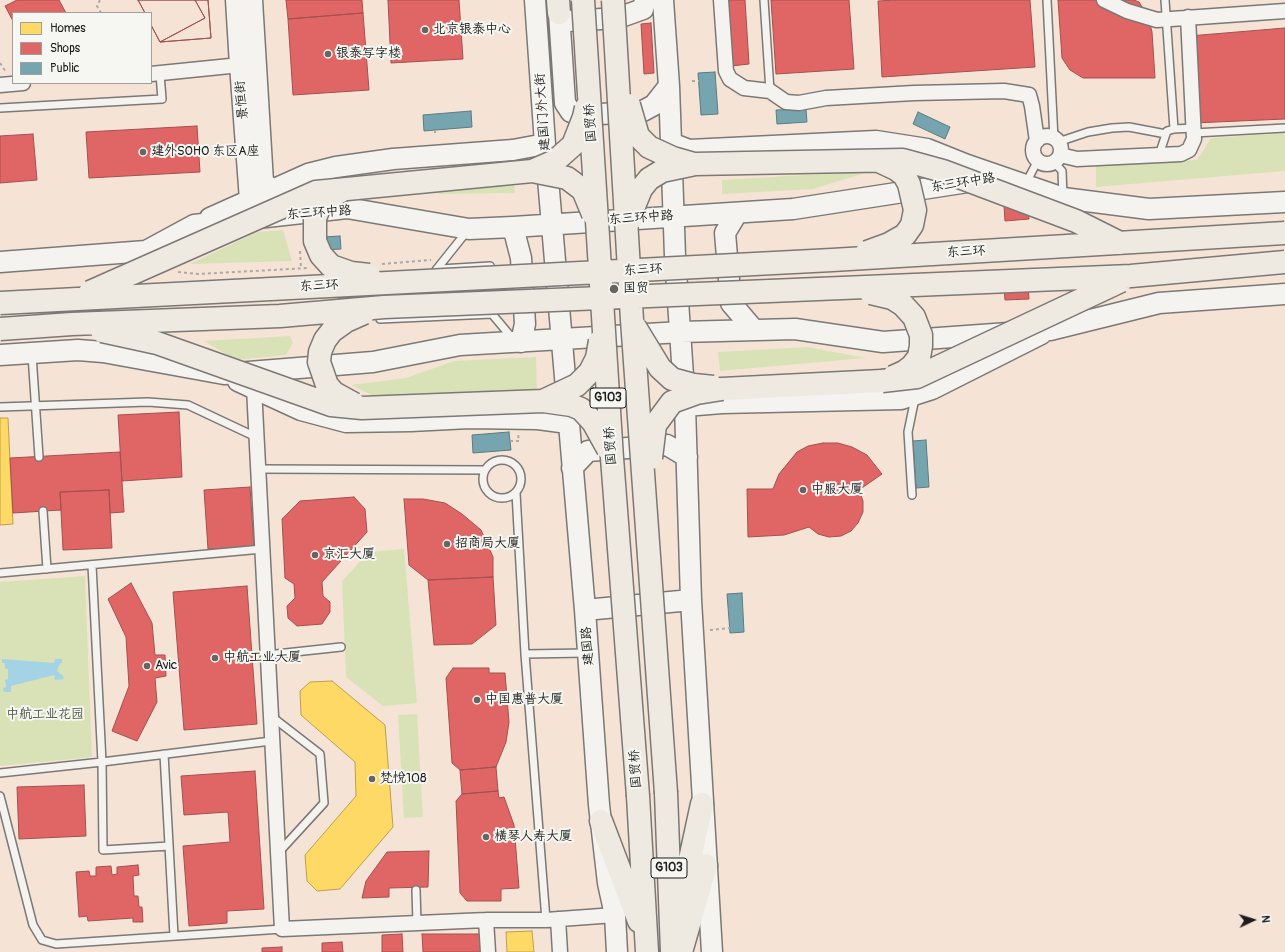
<!DOCTYPE html>
<html>
<head>
<meta charset="utf-8">
<style>
  body { margin:0 }
  #map { position:relative; width:1285px; height:952px; overflow:hidden; background:#f1e9e2; font-family:Pangolin,sans-serif }
  canvas { display:block }
  .legend { position:absolute; left:12px; top:12px; width:140px; height:72px; box-sizing:border-box; background:#f6f6f2; border:1px solid #9f9f9c; margin:0; padding:5px 7px; list-style:none; font-size:12px; color:#1c1c1c }
  .legend li { display:flex; align-items:center; gap:8px; height:20px }
  .legend b { width:20px; border:1px solid #9f9f9c }
  .north { position:absolute; left:1233px; top:900px; width:40px; height:40px; -webkit-text-stroke:3px #f6f6f2; paint-order:stroke; rotate:86deg; font-size:11px; font-weight:700; line-height:16px; text-align:center; color:#1c1c1c }
  .north::after { content:''; display:block; margin:auto; width:14px; height:18px; background:#1c1c1c; clip-path:polygon(50% 0,100% 100%,50% 72%,0 100%) }
</style>
</head>
<body>
<div id="map">
<canvas width="1285" height="952"></canvas>
<ul class="legend">
<li><b style="height:11px;background:#ffd966"></b>Homes</li>
<li><b style="height:11px;background:#e06666"></b>Shops</li>
<li><b style="height:11px;background:#76a5af"></b>Public</li>
</ul>
<div class="north">N</div>
</div>
<script>
const g = document.querySelector('canvas').getContext('2d');
g.lineJoin = 'round';
function paint(path, color) { g.fillStyle = color; g.fill(path, 'evenodd'); }
const shape = rows => new Path2D(rows.map(r => 'M' + r).join(''));
function strokePath(path, color, width, dash) { g.strokeStyle = color; g.lineWidth = width; g.lineCap = dash ? 'butt' : 'round'; g.setLineDash(dash || []); g.stroke(path); }
function drawText(font, color, halo, rows, align = 'center') {
  g.font = font + ' Pangolin,"LXGW WenKai TC",sans-serif'; g.lineWidth = 4; g.setLineDash([]); g.textBaseline = 'middle'; g.strokeStyle = halo; g.fillStyle = color; for (const [text, x, y, turn = 0] of rows) {
    g.save(); g.translate(x, y); g.rotate((+turn || 0) * Math.PI / 180); g.textAlign = isNaN(turn) ? turn : align; if (halo) g.strokeText(text, 0, 0); g.fillText(text, 0, 0); g.restore();
  }
}
paint(shape([
  [0,0,1285,0,1285,952,0,952],
  [13,13,151,13,151,83,13,83]
]), '#f5e4d6');
paint(shape([
  [1285,133,1285,171,1096,187,1096,165,1197,160,1211,138],
  [872,171,813,189,722,194,722,180],
  [514,182,515,193,441,194,422,187],
  [283,230,292,261,190,264,257,232],
  [290,336,293,343,286,355,236,360,204,341],
  [808,347,866,358,720,371,718,352],
  [536,357,537,392,378,398,351,385,406,378,454,361],
  [404,549,417,703,383,706,346,677,342,581,369,552],
  [85,576,92,757,0,766,0,582],
  [417,714,423,817,404,818,398,715]
]), '#d9e2b7');
paint(shape([
  [2,659,54,663,55,659,62,659,62,662,59,666,57,671,63,676,64,679,55,680,54,675,11,686,11,692,4,692,3,688,6,687,5,680,8,679,8,669,5,669,5,663,2,663]
]), '#a5d3e6');
const homes = shape([
  [0,418,8,418,13,524,0,525,0,418],
  [332,681,385,725,393,827,340,889,317,891,307,881,305,855,356,796,355,762,301,715,300,691,310,682,332,681],
  [532,931,534,952,507,952,506,932,532,931]
]);
paint(homes, '#ffd966');
strokePath(homes, '#bba050', 1);
const shops = shape([
  [17,0,59,0,66,13,13,13,13,21,5,6,17,0],
  [138,0,208,0,211,38,160,42,151,25,151,13,145,13,138,0],
  [138,0,195,0,205,18,160,42,151,25,151,13,145,13,138,0],
  [195,0,208,0,211,38,160,42,205,18,195,0],
  [286,0,362,0,363,13,288,19,286,0],
  [388,0,459,0,463,59,391,63,388,0],
  [727,0,745,0,749,64,731,66,727,0],
  [771,0,849,0,854,69,776,74,771,0],
  [895,0,1030,0,1035,67,882,77,878,1,895,0],
  [1058,0,1134,0,1139,2,1148,16,1152,32,1155,78,1083,78,1070,70,1062,58,1058,0],
  [363,13,369,90,293,95,288,19,363,13],
  [651,23,654,73,644,74,641,24,651,23],
  [1285,28,1285,119,1193,123,1189,36,1285,28],
  [197,126,200,172,89,178,86,132,197,126],
  [33,134,37,180,0,183,0,136,33,134],
  [1028,205,1029,219,1005,221,1004,206,1028,205],
  [1028,284,1029,299,1005,300,1004,286,1028,284],
  [338,289,343,289,344,305,339,305,338,289],
  [179,412,182,477,122,481,118,415,179,412],
  [823,443,838,443,852,447,867,455,882,474,859,490,863,501,863,512,858,523,851,531,841,536,829,537,818,534,809,527,784,535,748,537,747,489,773,489,779,474,797,452,808,446,823,443],
  [120,452,124,512,110,513,109,490,60,492,61,510,13,513,10,458,120,452],
  [250,487,254,547,208,549,204,490,250,487],
  [109,490,112,548,63,550,60,492,109,490],
  [354,497,365,509,367,532,322,582,323,596,330,602,330,612,322,624,297,626,288,618,287,606,295,598,294,584,285,578,282,519,300,501,354,497],
  [404,499,423,499,445,503,462,514,481,530,493,557,493,577,428,580,409,565,404,499],
  [493,577,496,625,472,644,434,645,428,580,493,577],
  [131,583,152,623,155,655,165,655,166,676,155,678,157,702,137,741,112,731,129,686,126,637,108,599,131,583],
  [247,586,257,724,184,730,173,592,247,586],
  [453,668,489,668,489,673,505,673,509,722,506,742,496,767,460,770,452,763,446,678,453,668],
  [496,767,498,791,462,794,460,770,496,767],
  [255,771,264,909,227,911,227,923,189,926,183,846,230,842,228,812,184,815,181,776,255,771],
  [84,785,86,836,19,839,17,787,84,785],
  [498,791,499,798,504,797,514,825,519,888,501,889,501,901,467,901,460,893,456,801,462,794,498,791],
  [429,851,428,887,389,888,389,897,362,898,366,881,387,852,429,851],
  [138,865,139,875,133,876,134,896,138,896,139,907,142,907,143,922,133,922,133,918,88,921,87,916,79,917,76,872,89,871,90,876,96,876,96,867,111,866,112,875,117,874,117,867,138,865],
  [402,934,403,952,382,952,382,935,402,934],
  [422,934,482,934,484,952,423,952,422,934],
  [342,942,343,952,322,952,322,943,342,942],
  [282,947,282,952,262,952,262,948,282,947]
]);
paint(shops, '#e06666');
strokePath(shops, '#a55050', 1);
const public = shape([
  [715,72,718,114,701,115,698,73,715,72],
  [806,109,807,122,777,124,776,110,806,109],
  [471,111,472,127,424,131,423,115,471,111],
  [918,112,950,127,945,139,913,124,918,112],
  [340,236,341,249,307,251,306,238,340,236],
  [509,432,511,450,473,453,472,435,509,432],
  [926,440,929,487,916,488,913,441,926,440],
  [742,593,744,632,730,633,727,594,742,593]
]);
paint(public, '#76a5af');
strokePath(public, '#5b7c83', 1);
const lane = shape([
  [764,0,770,91],
  [1047,0,1054,139],
  [1165,0,1174,129],
  [0,108,162,99,160,74],
  [1194,133,1285,128],
  [1058,142,1088,132,1112,128,1129,127,1166,134],
  [1159,155,1167,131,1174,129,1193,128],
  [1054,162,1062,171,1063,197],
  [1026,183,1038,160],
  [440,269,490,266,492,314,513,339],
  [436,270,468,230],
  [379,285,380,319,492,314],
  [32,355,39,457],
  [0,407,148,402,188,405,256,437],
  '483 479a19 19 0 1 1 38 0a19 19 0 1 1-38 0Z',
  [258,469,485,470],
  [516,493,525,654,546,920],
  [912,495,908,432,914,403,913,396],
  [43,511,47,569],
  [92,565,102,762,271,741],
  [0,573,262,549],
  [525,654,586,653],
  [267,655,341,647],
  [271,716,320,754,324,803,279,852],
  [164,754,174,936],
  [0,773,102,762,103,850,169,846],
  [0,796,33,925,42,940,56,944,282,929],
  [416,890,417,923]
]);
const street = shape([
  [721,0,726,71,730,79,744,88,770,91,786,102,799,103,826,98,914,93,1004,91,1029,95,1032,106,1037,141],
  [1104,0,1127,11,1157,20,1285,11],
  [151,74,240,65],
  [0,85,23,83],
  '1033 150a14 14 0 1 1 28 0a14 14 0 1 1-28 0Z',
  [1060,155,1077,159,1181,154,1189,150,1194,139,1188,17],
  [254,388,282,929,486,920,546,920,615,915],
  [558,919,560,952],
  [486,920,488,952]
]);
const secondary = shape([
  [236,0,240,65,250,200],
  [252,0,263,182,272,190],
  [535,0,545,144,585,610,599,805,608,883,615,915,617,952],
  [663,0,669,86,675,256,685,406,691,600,712,952],
  [559,13,565,103,571,112,579,115,641,112,654,105,669,86],
  [568,21,618,18,643,9,645,0],
  [671,143,689,150,876,141,927,149,967,165,1063,198,1149,209,1285,202],
  [737,213,725,233,731,303,754,330],
  [210,218,308,174,336,167,393,159,513,150,545,144],
  [513,227,521,258,525,324,521,342],
  [0,262,146,251,194,225,347,208,469,229,513,227,793,209,1000,177],
  [0,355,78,350,103,352,224,374,373,362,460,345,681,332,795,329,883,342,1050,330,1159,303,1285,294],
  [238,381,301,410,346,422,411,421,469,418,538,419,568,423],
  [685,406,722,403,901,399,932,389,1041,334],
  [572,468,588,451,667,445,687,457],
  [585,610,691,600]
]);
const highway = shape([
  [558,0,559,13],
  [722,389,882,381],
  [666,793,672,952],
  [638,796,647,952],
  [601,821,639,921],
  [678,915,702,804],
  [681,952,706,865]
]);
strokePath(lane, '#7c7875', 10);
strokePath(street, '#7c7875', 17);
strokePath(secondary, '#7c7875', 23);
strokePath(highway, '#7c7875', 25);
strokePath(shape([
  [100,0,97,6,101,13],
  [0,63,6,72],
  [692,81,699,81],
  [435,130,435,135],
  [300,251,301,268],
  [382,264,431,260],
  [178,272,198,274,309,268],
  [510,441,519,441,518,434],
  [710,630,730,628]
]), '#aaa9a7', 2, [3, 3]);
strokePath(lane, '#f4f3f0', 7);
strokePath(street, '#f4f3f0', 14);
strokePath(secondary, '#f4f3f0', 20);
strokePath(highway, '#eee9e1', 22);
const highwayBridge = shape([
  [583,0,612,458,638,796],
  [613,0,632,320,666,793],
  [629,105,638,136,649,147,673,158,694,164],
  [532,171,555,161,573,145,584,117,586,108],
  [343,190,327,199,320,206,315,218,315,241,321,255,331,266,351,273,369,275],
  [631,219,632,211,641,189,649,179,662,171,695,164,903,160,943,171,1076,221,1120,243],
  [867,252,889,244,905,235,912,225,915,210,909,184,904,175,896,169,881,162],
  [90,292,316,192,532,171,567,178,583,190,593,214],
  [871,293,892,298,903,305,914,317,921,335,921,346,919,357,912,366,904,372,893,377],
  [0,303,832,260,1285,233],
  [635,327,660,368,672,379,694,385,713,387],
  [0,329,72,324,280,316,384,307,1131,276,1285,262],
  [102,331,157,343,331,405,362,408,543,401,571,405,581,409,593,422,608,449],
  [882,381,917,377,1121,281],
  [543,401,577,385,590,372,597,358,600,341],
  [354,404,334,393,327,385,319,362,320,352,325,340,332,331,346,321,364,313],
  [651,458,655,425,672,402,697,393,722,389]
]);
strokePath(highwayBridge, '#7c7875', 25, []);
strokePath(highwayBridge, '#eee9e1', 22);
for (const [x, y, r, color] of [
  [425,30,4,"#676461"],
  [328,54,4,"#676461"],
  [143,152,4,"#676461"],
  [614,289,5,"#676461"],
  [803,490,4,"#676461"],
  [447,544,4,"#676461"],
  [315,555,4,"#676461"],
  [215,658,4,"#676461"],
  [147,666,4,"#676461"],
  [477,700,4,"#676461"],
  [372,779,4,"#676461"],
  [486,837,4,"#676461"]
]) { const dot = new Path2D(); dot.arc(x, y, r, 0, 2 * Math.PI); g.fillStyle = color; g.fill(dot); strokePath(dot, '#f6f6f2', 1.5); }
for (const [x, y, w] of [
  [608,398,36],
  [669,868,36]
]) { const box = new Path2D(); box.roundRect(x - w / 2, y - 10, w, 20, 3); g.fillStyle = '#f6f6f2'; g.fill(box); strokePath(box, '#1c1c1c', 1); }
drawText('bold 12px', '#1c1c1c', null, [
  ["G103",608,398],
  ["G103",669,868]
]);
drawText('13px', '#1c1c1c', '#f6f6f2', [
  ["北京银泰中心",433,30],
  ["银泰写字楼",336,54],
  ["建外SOHO 东区A座",151,152],
  ["国贸",623,289],
  ["中服大厦",811,490],
  ["招商局大厦",455,544],
  ["京汇大厦",323,555],
  ["中航工业大厦",223,658],
  ["Avic",155,666],
  ["中国惠普大厦",485,700],
  ["梵悦108",380,779],
  ["横琴人寿大厦",494,837]
], 'left');
drawText('13px', '#1c1c1c', '#f6f6f2', [
  ["景恒街",242,100,-95],
  ["建国门外大街",543,112,-94],
  ["国贸桥",591,123,-94],
  ["东三环中路",963,183,-9],
  ["东三环中路",319,213,-4],
  ["东三环中路",641,218,-4],
  ["东三环",966,252,-3],
  ["东三环",643,270,-3],
  ["东三环",319,286,-3],
  ["国贸桥",611,446,-94],
  ["建国路",588,646,-94],
  ["国贸桥",636,769,-94]
]);
drawText('13px', '#4f5640', '#f6f6f2', [
  ["中航工业花园",45,715]
]);
</script>
</body>
</html>
